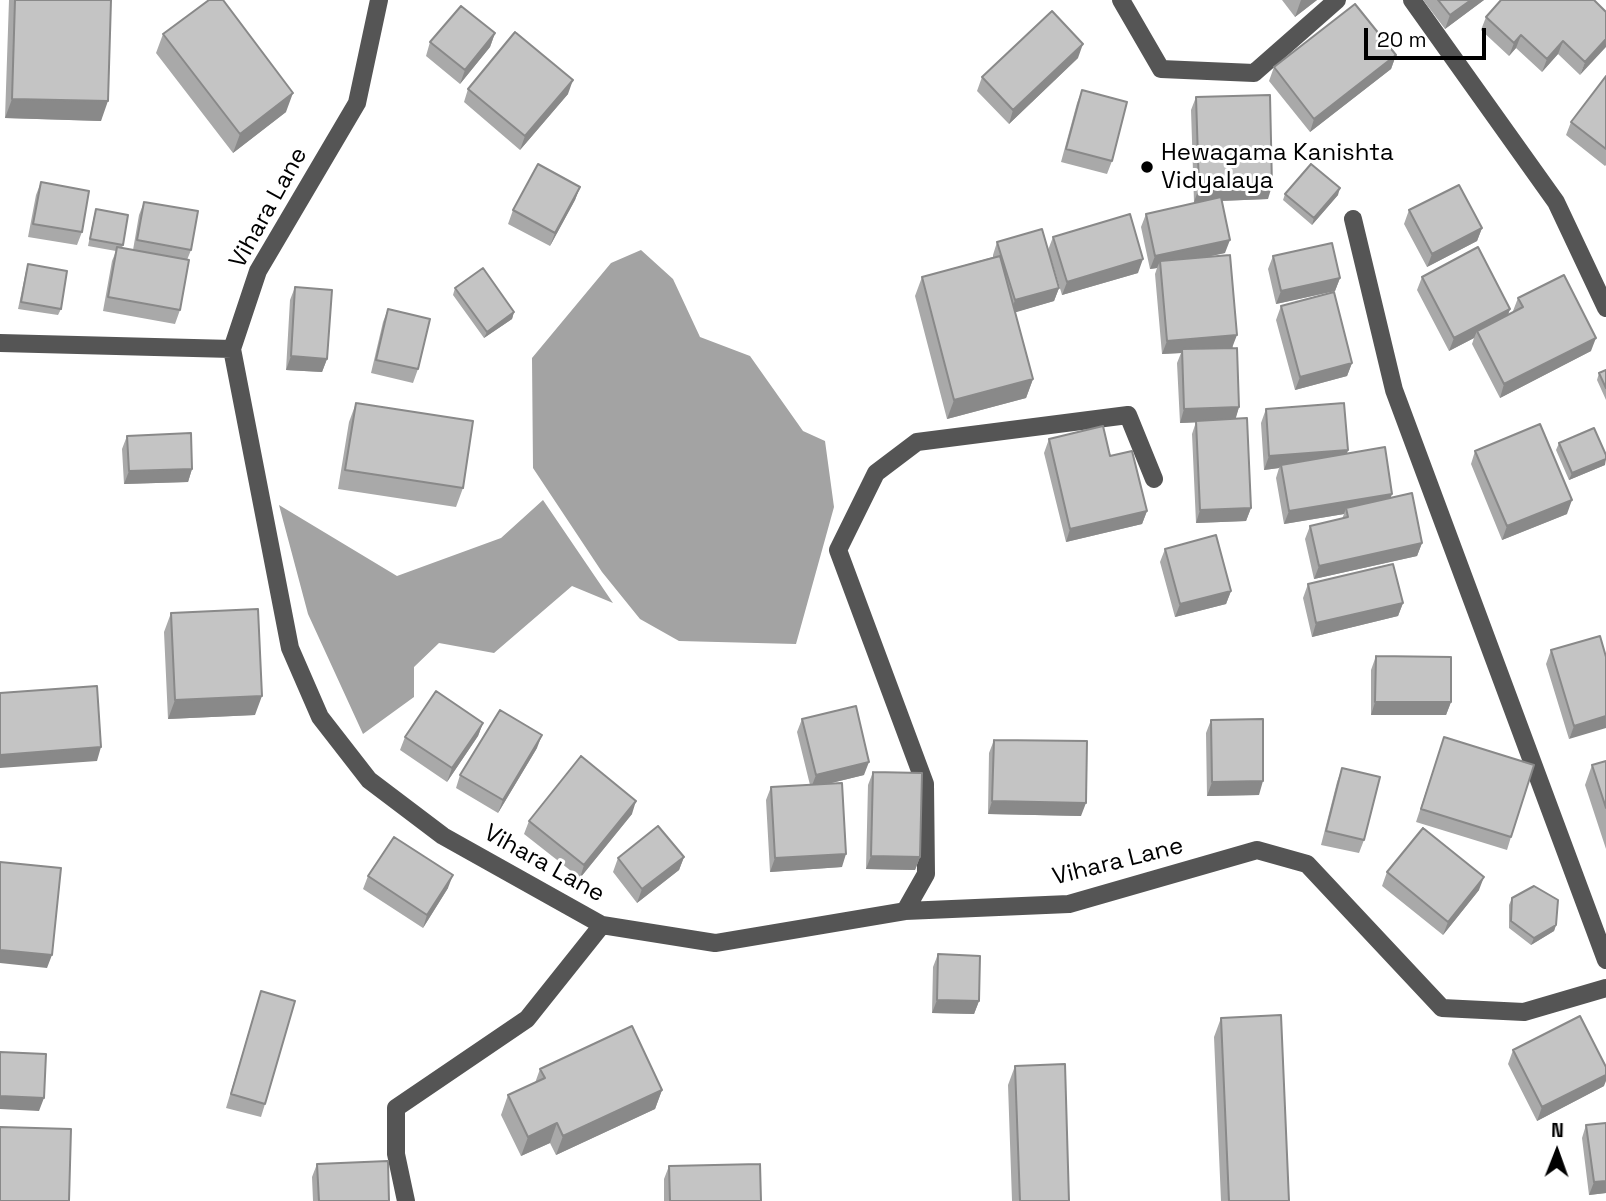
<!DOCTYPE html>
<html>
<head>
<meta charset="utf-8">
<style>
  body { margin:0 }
  #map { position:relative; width:1606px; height:1201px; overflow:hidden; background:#fff; font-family:"Space Grotesk",sans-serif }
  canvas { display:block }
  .north { position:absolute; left:1522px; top:1117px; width:70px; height:70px; -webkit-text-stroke:5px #fff; paint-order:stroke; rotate:1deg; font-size:19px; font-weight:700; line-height:28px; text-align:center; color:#000 }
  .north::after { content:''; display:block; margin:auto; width:24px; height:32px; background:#000; clip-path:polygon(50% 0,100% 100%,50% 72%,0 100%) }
  .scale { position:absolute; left:1364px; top:28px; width:122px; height:32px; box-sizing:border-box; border:4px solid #000; border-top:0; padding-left:9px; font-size:21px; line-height:24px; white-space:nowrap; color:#000; -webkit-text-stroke:5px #fff; paint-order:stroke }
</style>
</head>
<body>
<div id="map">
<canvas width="1606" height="1201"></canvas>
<div class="north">N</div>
<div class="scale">20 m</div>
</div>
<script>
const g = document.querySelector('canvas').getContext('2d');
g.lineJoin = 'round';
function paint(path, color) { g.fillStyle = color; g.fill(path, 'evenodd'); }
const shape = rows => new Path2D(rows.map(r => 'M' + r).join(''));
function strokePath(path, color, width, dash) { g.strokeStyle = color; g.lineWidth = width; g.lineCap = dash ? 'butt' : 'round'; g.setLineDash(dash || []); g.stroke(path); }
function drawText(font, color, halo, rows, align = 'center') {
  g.font = font + ' "Space Grotesk",sans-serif'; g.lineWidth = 6; g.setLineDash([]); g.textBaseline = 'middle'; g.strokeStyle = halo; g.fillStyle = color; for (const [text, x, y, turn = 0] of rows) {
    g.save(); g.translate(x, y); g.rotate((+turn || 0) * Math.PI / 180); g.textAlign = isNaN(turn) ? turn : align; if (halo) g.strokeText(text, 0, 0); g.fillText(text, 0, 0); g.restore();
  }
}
paint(shape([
  [641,250,673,279,700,337,750,356,803,431,825,441,834,507,796,644,679,641,640,619,602,572,533,468,532,358,611,263],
  [543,500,613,603,572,586,494,653,439,643,414,667,414,697,363,734,308,614,279,505,397,576,501,538]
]), '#a3a3a3');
strokePath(shape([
  [379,0,357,103,258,271,232,349,290,648,320,717,369,780,443,836,602,925,715,943,905,911,1069,904,1257,850,1307,864,1442,1008,1524,1012,1606,988],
  [1121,0,1161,69,1254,73,1337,0],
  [1412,0,1556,202,1606,308],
  [1353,219,1394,390,1606,960],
  [0,343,232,349],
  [905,911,926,874,925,784,838,550,876,473,917,442,1128,415,1154,479],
  [406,1201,396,1154,396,1108,527,1019,602,925]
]), '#555', 18);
paint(shape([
  [9,0,111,0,101,121,5,118],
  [1282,0,1317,0,1295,17],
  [1423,0,1484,0,1445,29],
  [1606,12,1580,75,1558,54,1542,72,1516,48,1509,56,1481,30,1486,17],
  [495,33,490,47,460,84,426,56,430,42],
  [163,34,286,112,233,153,156,53],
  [1396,55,1391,69,1310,132,1269,81,1274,67],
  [1078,58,1009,124,977,91,982,77],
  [1606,76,1606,165,1605,166,1566,135,1571,122],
  [468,89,568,94,520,150,464,102],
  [1082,90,1112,161,1107,174,1061,162,1077,103],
  [1196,97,1268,199,1221,201,1225,253,1210,256,1233,348,1239,407,1235,419,1251,508,1246,521,1196,523,1192,434,1196,422,1180,423,1177,363,1181,353,1162,354,1155,274,1157,268,1150,269,1141,227,1146,214,1203,201,1194,202,1191,110],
  [41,182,82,232,77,245,28,237,36,195],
  [580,187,575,200,550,246,508,224,513,210],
  [1285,194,1338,195,1312,225,1283,200],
  [144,202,191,250,187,260,180,310,175,324,103,311,112,261,116,251,88,246,94,216,96,209,123,245,122,248,133,250,139,215],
  [1409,210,1482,228,1477,241,1427,267,1404,224],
  [1053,237,1138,273,1062,295,1050,255,1059,288,1054,301,1015,312,1033,379,1026,398,947,419,915,296,922,277,993,257,993,255,997,242,1048,250],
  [1273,256,1340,278,1335,291,1276,304,1268,269],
  [28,264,61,309,58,315,18,309,26,271],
  [1422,277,1510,309,1508,315,1514,312,1513,311,1518,298,1591,351,1500,398,1472,344,1474,338,1449,351,1417,290],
  [295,287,327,359,322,372,286,370,290,300],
  [455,288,514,312,512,319,484,338,453,295],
  [1281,306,1352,363,1347,376,1295,390,1276,320],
  [388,309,418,369,413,383,371,373,383,322],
  [1606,370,1606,400,1597,380,1599,373],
  [356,403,463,488,456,507,338,489,349,422],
  [1266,409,1348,450,1347,454,1392,494,1390,498,1422,543,1417,556,1314,579,1305,539,1310,526,1342,519,1344,514,1284,524,1276,478,1279,468,1264,470,1261,423],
  [127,436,192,469,188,482,124,484,122,449],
  [1049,439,1110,456,1147,511,1142,524,1066,542,1044,453],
  [1559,443,1605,465,1569,480,1556,450],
  [1475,451,1567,514,1502,540,1471,464],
  [1165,549,1231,591,1226,604,1175,617,1160,562],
  [1308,584,1403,603,1398,616,1312,637,1303,598],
  [171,613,255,715,168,719,164,632],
  [1551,650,1606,657,1569,739,1546,664],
  [1376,656,1451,702,1446,715,1371,715,1371,670],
  [802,719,864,775,831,783,842,867,770,872,766,800,771,787,810,785,797,732],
  [1211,720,1259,795,1207,796,1206,733],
  [483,723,478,736,447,782,400,750,405,737],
  [1444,737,1511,837,1507,850,1416,822],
  [994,740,1081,816,988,814,989,753],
  [537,748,498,813,456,788,460,775],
  [1606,761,1606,849,1585,785,1592,765],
  [1342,768,1364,840,1359,853,1321,845,1337,782],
  [873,772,920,857,915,870,866,869,868,785],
  [632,814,580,878,524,834,529,821],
  [684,857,679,870,637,903,613,872,618,858],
  [1387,872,1479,890,1443,935,1382,886],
  [368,876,448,888,423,928,363,889],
  [1512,898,1556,925,1554,931,1531,945,1509,928,1509,905],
  [938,954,979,1001,974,1014,932,1013,933,967],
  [261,991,265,1104,261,1117,226,1108],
  [1221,1018,1289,1201,1221,1201,1214,1037],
  [1513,1050,1604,1086,1537,1121,1508,1064],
  [1015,1066,1069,1201,1012,1201,1008,1085],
  [540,1069,662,1090,655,1109,556,1155,550,1143,521,1156,501,1115,508,1095,535,1083],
  [1586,1125,1606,1193,1589,1195,1582,1138],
  [317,1164,389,1201,313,1201,312,1177],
  [669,1166,761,1201,664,1201,664,1179]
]), '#a9a9a9');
paint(shape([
  [1301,0,1317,0,1295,17],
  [1471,0,1484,0,1445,29,1450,15],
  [495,33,490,47,460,84,465,70],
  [1521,35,1516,48,1509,56,1514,43],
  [1606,39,1606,47,1580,75,1585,62],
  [1563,41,1558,54,1542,72,1547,59],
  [1083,44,1078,58,1009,124,1013,110],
  [1396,55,1391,69,1310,132,1314,119],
  [573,80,568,94,520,150,525,136],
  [293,93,286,112,233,153,240,134],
  [12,99,108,101,101,121,5,118],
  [1272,186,1268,199,1194,202,1199,188],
  [580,187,575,200,550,246,555,233],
  [1340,188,1338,195,1312,225,1314,218],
  [1482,228,1477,241,1427,267,1432,254],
  [1230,240,1225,253,1160,267,1160,261,1157,268,1150,269,1155,256],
  [1143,259,1138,273,1062,295,1067,282],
  [1340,278,1335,291,1276,304,1281,291],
  [1059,288,1054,301,1010,314,1015,300],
  [1510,309,1505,322,1477,331,1474,338,1449,351,1454,338],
  [514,312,512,319,484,338,487,332],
  [1237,335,1232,348,1182,349,1181,353,1162,354,1167,341],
  [1596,338,1591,351,1500,398,1504,384],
  [291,356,327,359,322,372,286,370],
  [1352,363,1347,376,1295,390,1300,377],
  [1033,379,1026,398,947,419,954,400],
  [1239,407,1235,421,1180,423,1184,409],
  [1348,450,1343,463,1281,465,1279,468,1264,470,1269,456],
  [1606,459,1605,465,1569,480,1572,473],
  [192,469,188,482,124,484,129,471],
  [1392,494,1387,507,1346,508,1344,514,1284,524,1289,511],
  [1572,500,1567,514,1502,540,1507,526],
  [1251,508,1246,521,1196,523,1200,510],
  [1147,511,1142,524,1066,542,1070,529],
  [1422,543,1417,556,1314,579,1319,566],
  [1231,591,1226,604,1175,617,1180,604],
  [1403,603,1398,616,1312,637,1316,623],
  [262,696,255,715,168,719,175,700],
  [1375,702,1451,702,1446,715,1371,715],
  [1606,716,1606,728,1569,739,1574,726],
  [483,723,478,736,447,782,452,768],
  [542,735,537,748,498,813,503,800],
  [101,747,97,761,0,768,0,755],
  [869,762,864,775,811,788,816,775],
  [1263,781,1259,795,1207,796,1212,782],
  [636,801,632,814,580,878,584,865],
  [992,801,1086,803,1081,816,988,814],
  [846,854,842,867,770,872,775,858],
  [871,856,920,857,915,870,866,869],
  [684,857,679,870,637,903,642,889],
  [453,875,448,888,423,928,427,915],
  [1484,877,1479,890,1443,935,1448,922],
  [1556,925,1554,931,1531,945,1534,938],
  [0,950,52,955,47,968,0,963],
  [937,1000,979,1001,974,1014,932,1013],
  [1606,1075,1606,1081,1604,1086,1537,1121,1542,1107],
  [662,1090,655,1109,556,1155,563,1136],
  [0,1096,44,1098,39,1111,0,1109],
  [557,1123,550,1143,521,1156,528,1137],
  [1606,1181,1606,1193,1589,1195,1594,1182]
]), '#898989');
const building = shape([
  [15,0,111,0,108,101,12,99,15,0],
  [209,0,223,0,293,93,240,134,163,34,209,0],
  [1438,0,1471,0,1450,15,1438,0],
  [1501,0,1594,0,1606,12,1606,39,1585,62,1563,41,1547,59,1521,35,1514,43,1486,17,1501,0],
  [1355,4,1396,55,1314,119,1274,67,1355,4],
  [461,6,495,33,465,70,430,42,461,6],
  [1052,11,1083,44,1013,110,982,77,1052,11],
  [515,32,573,80,525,136,468,89,515,32],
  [1606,76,1606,149,1571,122,1606,76],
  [1082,90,1127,102,1112,161,1066,149,1082,90],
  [1270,95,1272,186,1199,188,1196,97,1270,95],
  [538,164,580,187,555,233,513,210,538,164],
  [1311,164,1340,188,1314,218,1285,194,1311,164],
  [41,182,89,191,82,232,33,224,41,182],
  [1459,185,1482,228,1432,254,1409,210,1459,185],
  [1221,197,1230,240,1155,256,1146,214,1221,197],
  [144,202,198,211,191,250,137,240,144,202],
  [96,209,128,215,123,245,90,239,96,209],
  [1130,214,1143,259,1067,282,1053,237,1130,214],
  [1042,229,1059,288,1015,300,997,242,1042,229],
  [1332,243,1340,278,1281,291,1273,256,1332,243],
  [117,247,189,260,180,310,108,297,117,247],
  [1478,247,1510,309,1454,338,1422,277,1478,247],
  [1230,255,1237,335,1167,341,1160,261,1230,255],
  [1000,256,1033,379,954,400,922,277,1000,256],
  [28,264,67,271,61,309,21,302,28,264],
  [483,268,514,312,487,332,455,288,483,268],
  [1564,275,1596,338,1504,384,1477,331,1523,307,1518,298,1564,275],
  [295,287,332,290,327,359,291,356,295,287],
  [1334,292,1352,363,1300,377,1281,306,1334,292],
  [388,309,430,319,418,369,376,360,388,309],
  [1237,348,1239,407,1184,409,1182,349,1237,348],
  [1606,370,1606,388,1599,373,1606,370],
  [356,403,473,421,463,488,345,470,356,403],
  [1344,403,1348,450,1269,456,1266,409,1344,403],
  [1247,418,1251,508,1200,510,1196,421,1247,418],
  [1540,424,1572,500,1507,526,1475,451,1540,424],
  [1103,426,1110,456,1132,451,1147,511,1070,529,1049,439,1103,426],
  [1594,428,1606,455,1606,459,1572,473,1559,443,1594,428],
  [191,433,192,469,129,471,127,436,191,433],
  [1385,447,1392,494,1289,511,1281,465,1385,447],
  [1412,493,1422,543,1319,566,1310,526,1348,517,1346,508,1412,493],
  [1216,535,1231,591,1180,604,1165,549,1216,535],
  [1393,564,1403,603,1316,623,1308,584,1393,564],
  [258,609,262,696,175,700,171,613,258,609],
  [1600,636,1606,657,1606,716,1574,726,1551,650,1600,636],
  [1376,656,1451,657,1451,702,1375,702,1376,656],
  [97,686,101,747,0,755,0,693,97,686],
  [436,691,483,723,452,768,405,737,436,691],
  [856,706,869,762,816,775,802,719,856,706],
  [500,710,542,735,503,800,460,775,500,710],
  [1263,719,1263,781,1212,782,1211,720,1263,719],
  [1444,737,1534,765,1511,837,1421,809,1444,737],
  [994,740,1087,741,1086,803,992,801,994,740],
  [581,756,636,801,584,865,529,821,581,756],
  [1606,761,1606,808,1592,765,1606,761],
  [1342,768,1380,777,1364,840,1326,831,1342,768],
  [873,772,922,773,920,857,871,856,873,772],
  [842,783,846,854,775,858,771,787,842,783],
  [658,826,684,857,642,889,618,858,658,826],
  [1423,828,1484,877,1448,922,1387,872,1423,828],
  [394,837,453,875,427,915,368,876,394,837],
  [0,862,61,868,52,955,0,950,0,862],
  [1534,886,1558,900,1556,925,1534,938,1511,921,1512,898,1534,886],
  [938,954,980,956,979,1001,937,1000,938,954],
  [261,991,295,1001,265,1104,231,1094,261,991],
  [1281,1015,1289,1201,1229,1201,1221,1018,1281,1015],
  [1580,1016,1606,1067,1606,1075,1542,1107,1513,1050,1580,1016],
  [632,1026,662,1090,563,1136,557,1123,528,1137,508,1095,545,1078,540,1069,632,1026],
  [0,1052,46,1054,44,1098,0,1096,0,1052],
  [1065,1064,1069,1201,1020,1201,1015,1066,1065,1064],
  [1606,1123,1606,1181,1594,1182,1586,1125,1606,1123],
  [0,1127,71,1129,69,1201,0,1201,0,1127],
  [388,1161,389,1201,319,1201,317,1164,388,1161],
  [760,1164,761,1201,670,1201,669,1166,760,1164]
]);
paint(building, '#c4c4c4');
strokePath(building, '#898989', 2);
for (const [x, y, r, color] of [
  [1147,167,7,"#000"]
]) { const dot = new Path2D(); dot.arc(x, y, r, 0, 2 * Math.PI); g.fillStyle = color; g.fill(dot); strokePath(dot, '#fff', 2.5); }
drawText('24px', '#000', '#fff', [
  ["Hewagama Kanishta",1161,153],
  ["Vidyalaya",1161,181]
], 'left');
drawText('24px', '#000', '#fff', [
  ["Vihara Lane",269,208,-61],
  ["Vihara Lane",1118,862,-14],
  ["Vihara Lane",544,864,29]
]);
</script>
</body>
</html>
